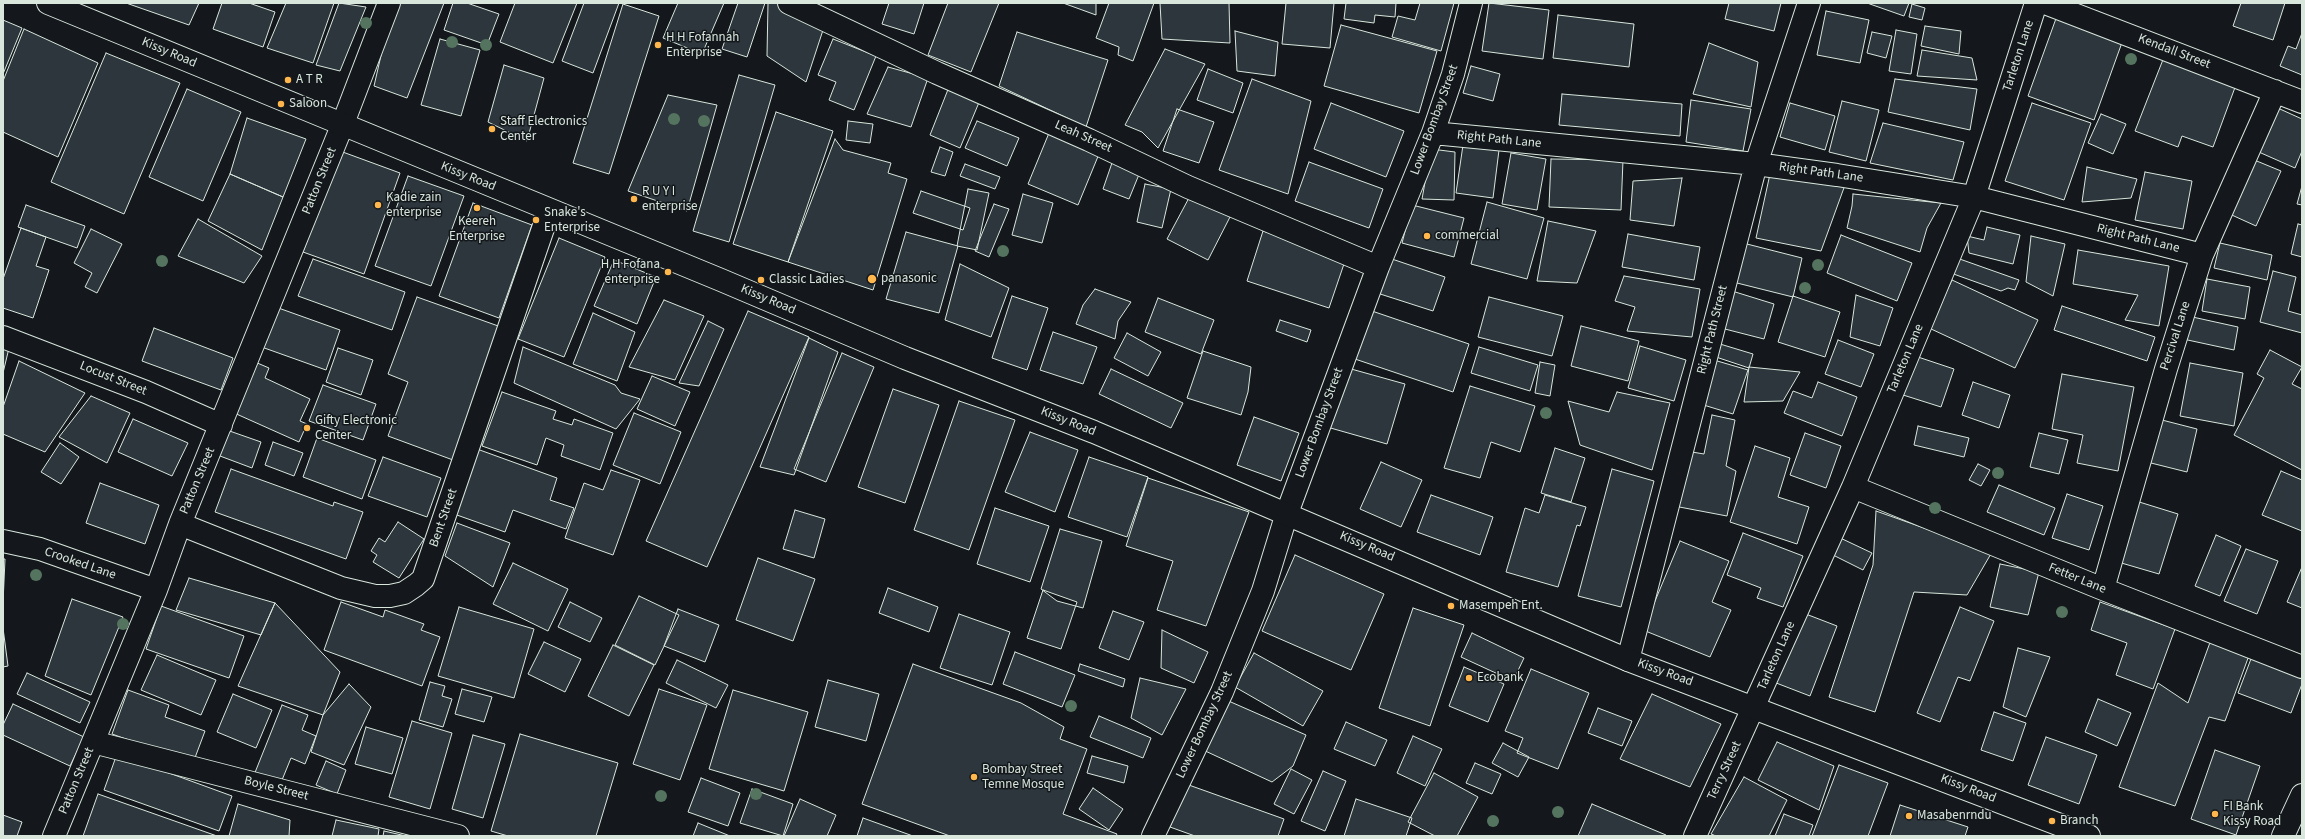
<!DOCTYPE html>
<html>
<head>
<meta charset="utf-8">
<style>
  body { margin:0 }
  #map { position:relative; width:2305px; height:839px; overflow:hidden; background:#14181c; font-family:"Source Sans 3",sans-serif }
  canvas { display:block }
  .frame { position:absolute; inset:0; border:4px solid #d8e6dc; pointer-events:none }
</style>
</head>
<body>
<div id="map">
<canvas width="2305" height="839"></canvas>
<div class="frame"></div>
</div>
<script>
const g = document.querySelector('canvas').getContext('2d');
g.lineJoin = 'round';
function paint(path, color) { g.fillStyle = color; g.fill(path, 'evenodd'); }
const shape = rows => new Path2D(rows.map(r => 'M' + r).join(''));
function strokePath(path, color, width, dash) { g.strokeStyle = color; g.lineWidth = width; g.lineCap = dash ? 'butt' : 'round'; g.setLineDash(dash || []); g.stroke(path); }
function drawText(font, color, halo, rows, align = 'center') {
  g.font = font + ' "Source Sans 3",sans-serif'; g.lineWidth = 3; g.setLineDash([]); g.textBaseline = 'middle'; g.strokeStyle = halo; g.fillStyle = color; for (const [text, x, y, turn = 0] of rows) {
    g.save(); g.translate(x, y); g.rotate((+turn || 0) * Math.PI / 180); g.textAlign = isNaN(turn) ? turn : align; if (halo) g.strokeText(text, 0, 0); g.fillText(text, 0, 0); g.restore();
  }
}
const building = shape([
  [126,3,199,3,189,25,126,3],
  [222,3,249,3,275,12,263,47,213,29,222,3],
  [286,3,334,3,313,63,267,48,286,3],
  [339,3,366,7,340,71,316,65,339,3],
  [393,3,444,3,407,98,374,86,393,3],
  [453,3,467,3,499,14,487,45,444,30,453,3],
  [515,3,577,3,553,63,500,42,515,3],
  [584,3,619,3,593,73,562,61,584,3],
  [678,3,724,3,702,54,663,38,678,3],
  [738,3,765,3,747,57,722,49,738,3],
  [768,3,779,3,824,27,806,82,767,56,768,3],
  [889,3,924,3,914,34,882,24,889,3],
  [948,3,999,3,971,72,928,55,948,3],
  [1063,3,1096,3,1096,15,1063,3],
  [1109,3,1154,3,1133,61,1118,55,1119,47,1096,38,1109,3],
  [1160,3,1229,3,1230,43,1162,39,1160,3],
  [1286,3,1334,3,1330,48,1282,44,1286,3],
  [1346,3,1396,3,1395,17,1375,15,1374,23,1344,19,1346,3],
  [1420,3,1454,3,1441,51,1392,37,1398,16,1415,20,1420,3],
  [1489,3,1549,10,1543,59,1482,51,1489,3],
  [1729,3,1781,3,1774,31,1725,19,1729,3],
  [1867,3,1909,3,1904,16,1867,3],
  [2241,3,2285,3,2273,40,2233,26,2241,3],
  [623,4,659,16,609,174,573,163,623,4],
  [1912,4,1925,8,1922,20,1909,17,1912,4],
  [1826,11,1869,20,1860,63,1817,55,1826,11],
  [2058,13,2124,37,2094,120,2028,96,2058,13],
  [1558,15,1634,24,1629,67,1553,58,1558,15],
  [3,20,22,28,3,74,3,20],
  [1341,25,1437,51,1419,113,1324,86,1341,25],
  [1925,26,1961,31,1959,54,1921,46,1925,26],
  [24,29,98,63,58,157,3,132,3,81,24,29],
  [1896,30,1917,34,1911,74,1889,71,1896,30],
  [1235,31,1278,42,1275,76,1237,71,1235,31],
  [1017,32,1108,60,1086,127,999,86,1017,32],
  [1872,32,1892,36,1886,58,1867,53,1872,32],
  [2302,33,2302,75,2280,66,2288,46,2296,49,2302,33],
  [440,39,480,50,461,116,421,105,440,39],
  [833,39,876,56,854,110,829,100,836,82,818,75,833,39],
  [1709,43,1758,62,1751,107,1693,94,1709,43],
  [1165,49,1205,64,1158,148,1142,132,1125,125,1165,49],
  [1922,50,1972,58,1977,80,1917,76,1922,50],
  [106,53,180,83,124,214,51,182,106,53],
  [2164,57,2237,82,2213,147,2182,136,2178,147,2135,131,2164,57],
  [504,65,544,78,527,141,488,122,504,65],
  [1471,66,1500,74,1493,101,1463,93,1471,66],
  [888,67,928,78,911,127,867,114,888,67],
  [1208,69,1243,83,1233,113,1197,100,1208,69],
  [739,75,775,85,729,242,693,231,739,75],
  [1252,79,1311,101,1288,194,1219,170,1252,79],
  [1895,79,1977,89,1970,130,1888,112,1895,79],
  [949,87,980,100,960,148,930,135,949,87],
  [187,89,241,112,203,201,149,177,187,89],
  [1562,94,1682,104,1680,136,1559,125,1562,94],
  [668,95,717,105,687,211,628,191,668,95],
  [1691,100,1751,109,1743,151,1686,142,1691,100],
  [1842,101,1879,110,1866,161,1829,152,1842,101],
  [1331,103,1404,131,1386,177,1314,149,1331,103],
  [1790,103,1835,116,1825,150,1780,137,1790,103],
  [2032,103,2091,123,2064,200,2005,181,2032,103],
  [2271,105,2302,119,2302,151,2295,168,2252,149,2271,105],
  [1177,109,1214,122,1199,163,1163,151,1177,109],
  [776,112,833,131,788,262,733,244,776,112],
  [2101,114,2126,124,2113,154,2088,143,2101,114],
  [247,118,306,139,283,197,230,174,247,118],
  [848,121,873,124,870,143,846,140,848,121],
  [977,121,1019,138,1007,166,965,148,977,121],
  [1883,123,1964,142,1953,180,1870,163,1883,123],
  [1049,133,1099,154,1078,205,1028,184,1049,133],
  [835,139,843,150,891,163,888,173,907,179,873,290,788,262,835,139],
  [1463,145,1499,150,1493,198,1456,193,1463,145],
  [940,147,953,152,945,176,931,172,940,147],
  [1431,149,1455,152,1454,200,1422,199,1431,149],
  [340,151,400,173,364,274,303,252,340,151],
  [1511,153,1546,159,1537,210,1502,204,1511,153],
  [2247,157,2281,171,2256,226,2223,211,2247,157],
  [1551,159,1623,160,1621,210,1549,207,1551,159],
  [1113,160,1140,172,1129,199,1103,189,1113,160],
  [1309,162,1383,189,1369,228,1295,201,1309,162],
  [965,164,1000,177,995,189,960,176,965,164],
  [2087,167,2137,179,2131,198,2082,202,2087,167],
  [2145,172,2192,181,2183,229,2135,220,2145,172],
  [230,174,283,197,262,250,208,221,230,174],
  [1770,174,1845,185,1821,251,1756,238,1770,174],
  [408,176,464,196,431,286,375,266,408,176],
  [1682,178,1674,226,1630,220,1633,181,1682,178],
  [1145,184,1171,189,1162,228,1137,222,1145,184],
  [2302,186,2302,205,2297,204,2302,186],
  [968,189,989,193,977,250,957,246,968,189],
  [921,191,970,208,963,230,913,213,921,191],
  [1023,194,1053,203,1042,243,1012,235,1023,194],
  [1853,194,1941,203,1927,228,1920,252,1847,228,1852,206,1853,194],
  [1190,196,1230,217,1208,260,1167,239,1190,196],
  [1487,202,1544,218,1527,279,1471,264,1487,202],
  [473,203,532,225,499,318,439,296,473,203],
  [994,204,1009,209,989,257,975,251,994,204],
  [26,205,85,226,77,248,18,227,26,205],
  [1412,205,1464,218,1454,257,1402,243,1412,205],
  [198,219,262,256,244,283,178,256,198,219],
  [1548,221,1596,231,1577,283,1537,281,1548,221],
  [2298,224,2302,225,2302,257,2291,254,2298,224],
  [1987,227,2020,235,2013,264,1969,253,1967,236,1984,240,1987,227],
  [21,228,46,237,36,266,49,270,33,318,3,308,3,279,21,228],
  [91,229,122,244,97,293,85,287,92,273,74,263,91,229],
  [1263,231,1346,258,1329,308,1247,281,1263,231],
  [906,232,958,246,939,313,886,299,906,232],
  [1628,234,1700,247,1694,280,1622,267,1628,234],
  [1841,235,1912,263,1897,301,1827,273,1841,235],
  [2031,236,2065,244,2053,296,2026,282,2031,236],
  [559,238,605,257,564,357,518,339,559,238],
  [1739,242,1802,258,1793,297,1729,281,1739,242],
  [2220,243,2272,255,2267,280,2214,268,2220,243],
  [2078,250,2169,266,2159,326,2125,320,2138,295,2073,284,2078,250],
  [1386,257,1445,277,1433,311,1374,292,1386,257],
  [1954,257,2019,280,2015,290,2008,288,2001,291,1948,272,1954,257],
  [313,259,405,292,392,330,298,296,313,259],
  [614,260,656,277,637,324,594,306,614,260],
  [960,264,1009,288,991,337,945,320,960,264],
  [2273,271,2296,277,2288,311,2302,315,2302,333,2260,322,2273,271],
  [1624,276,1700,289,1692,337,1627,331,1635,307,1615,301,1624,276],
  [2207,279,2250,287,2245,319,2202,311,2207,279],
  [1952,280,2038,320,2015,368,1929,328,1952,280],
  [1095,289,1131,302,1118,321,1115,339,1076,324,1083,305,1095,289],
  [1732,291,1774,304,1764,339,1721,328,1732,291],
  [1856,295,1893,308,1880,346,1850,337,1856,295],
  [1012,296,1048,308,1027,370,992,358,1012,296],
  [1793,296,1840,312,1825,357,1778,342,1793,296],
  [417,297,501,327,453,460,388,436,408,382,388,374,417,297],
  [1489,297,1563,316,1552,356,1478,337,1489,297],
  [1158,298,1214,320,1201,354,1145,332,1158,298],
  [664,300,704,316,675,380,629,367,664,300],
  [270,305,340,330,326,370,256,345,270,305],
  [2062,306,2155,337,2147,361,2054,330,2062,306],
  [1366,309,1469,344,1453,392,1349,357,1366,309],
  [748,311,809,337,707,567,646,541,748,311],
  [593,313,635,332,617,381,573,364,593,313],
  [2188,316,2238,327,2234,350,2183,339,2188,316],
  [1280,320,1311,330,1307,342,1276,331,1280,320],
  [708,321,724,329,699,386,679,383,708,321],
  [1581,326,1639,341,1628,381,1571,366,1581,326],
  [154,328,233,358,221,390,142,361,154,328],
  [1053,332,1097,347,1083,384,1040,370,1053,332],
  [1127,333,1161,352,1148,376,1114,358,1127,333],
  [809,338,838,352,794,475,760,467,809,338],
  [1838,340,1874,354,1861,387,1825,374,1838,340],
  [1720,344,1753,354,1749,368,1716,357,1720,344],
  [1640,346,1686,360,1674,401,1628,388,1640,346],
  [3,347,9,348,3,373,3,347],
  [523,347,615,385,621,393,640,399,616,429,514,383,523,347],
  [1479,347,1538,365,1530,391,1471,373,1479,347],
  [338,348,373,360,361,395,326,382,338,348],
  [2270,350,2302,367,2292,384,2302,389,2302,470,2234,435,2264,378,2257,374,2270,350],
  [1203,351,1251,367,1248,392,1241,415,1187,398,1203,351],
  [842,353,874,367,826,482,794,469,842,353],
  [1912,355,1954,369,1941,407,1900,394,1912,355],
  [1707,358,1748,370,1733,414,1697,403,1707,358],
  [19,361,85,393,45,452,3,434,3,407,19,361],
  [255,362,269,368,265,378,310,399,300,421,307,424,299,442,232,412,255,362],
  [1540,362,1555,365,1550,396,1535,393,1540,362],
  [2190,363,2243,373,2234,426,2180,416,2190,363],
  [1344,367,1405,384,1387,444,1327,427,1344,367],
  [1749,367,1800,372,1783,401,1744,402,1749,367],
  [1111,369,1183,403,1171,428,1099,394,1111,369],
  [2062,374,2134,387,2118,471,2077,463,2083,435,2052,429,2062,374],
  [652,376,690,392,675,426,637,409,652,376],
  [1818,382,1857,397,1842,436,1784,413,1793,391,1812,398,1818,382],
  [1973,382,2010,395,1999,428,1962,415,1973,382],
  [323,385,376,404,363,440,309,421,323,385],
  [1470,386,1535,406,1520,452,1491,442,1480,478,1444,468,1470,386],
  [893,389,939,405,905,503,858,487,893,389],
  [502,392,556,411,553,419,572,425,574,419,613,433,600,470,561,456,564,445,546,438,537,465,482,446,502,392],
  [1617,392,1670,403,1652,470,1580,445,1568,401,1609,412,1617,392],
  [91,396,130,413,107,463,59,437,91,396],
  [959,401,1015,420,969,550,914,530,959,401],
  [634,413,681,432,660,484,613,465,634,413],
  [1712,415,1735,420,1726,466,1736,471,1727,516,1674,506,1686,451,1704,454,1712,415],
  [1254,417,1299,433,1281,481,1237,465,1254,417],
  [133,419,188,443,172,476,118,452,133,419],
  [2158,419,2197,429,2187,472,2147,462,2158,419],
  [1918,426,1969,438,1964,457,1914,445,1918,426],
  [221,428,261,442,252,468,212,453,221,428],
  [1030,432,1078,450,1055,512,1005,492,1030,432],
  [1805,433,1841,446,1826,488,1790,475,1805,433],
  [2039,433,2068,440,2059,474,2030,467,2039,433],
  [317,438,376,460,362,499,303,477,317,438],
  [273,442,303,453,294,476,265,465,273,442],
  [60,443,79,457,61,484,41,472,60,443],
  [1755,446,1790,458,1778,497,1809,507,1797,544,1730,522,1755,446],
  [1555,448,1585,458,1571,502,1541,493,1555,448],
  [477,449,557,478,550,500,574,508,566,529,513,510,505,532,454,514,477,449],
  [383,457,441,478,427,517,368,496,383,457],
  [1089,457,1148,477,1127,537,1068,517,1089,457],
  [1381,462,1422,480,1401,527,1360,509,1381,462],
  [1978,464,1990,470,1981,486,1969,480,1978,464],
  [231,469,333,506,334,502,363,512,346,559,215,512,231,469],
  [1612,469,1654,481,1621,607,1578,596,1612,469],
  [611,470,640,480,613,555,565,538,584,483,603,490,611,470],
  [2281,471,2302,480,2302,531,2262,515,2281,471],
  [1148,478,1249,512,1206,626,1157,610,1173,561,1126,546,1148,478],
  [100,483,159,505,145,544,86,523,100,483],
  [1999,485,2055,508,2044,535,1987,512,1999,485],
  [2067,494,2103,506,2089,550,2052,538,2067,494],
  [1431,495,1493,517,1480,555,1417,532,1431,495],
  [1545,495,1586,507,1580,526,1577,525,1558,587,1506,572,1525,508,1539,513,1545,495],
  [2136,501,2178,514,2159,574,2118,562,2136,501],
  [995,508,1049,526,1030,582,977,564,995,508],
  [795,510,825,519,814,558,783,549,795,510],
  [1876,511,1992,552,1967,595,1914,592,1875,712,1829,697,1873,565,1876,511],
  [398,522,424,539,399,578,373,562,377,555,371,551,379,538,385,542,398,522],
  [457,523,510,543,493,587,445,556,457,523],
  [1060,529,1102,541,1083,608,1057,601,1041,589,1060,529],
  [1743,533,1803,556,1783,607,1757,598,1761,588,1727,575,1743,533],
  [1834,535,1872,553,1863,570,1831,554,1834,535],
  [2216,535,2241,546,2220,596,2195,586,2216,535],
  [1680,541,1729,561,1712,602,1731,610,1710,657,1643,630,1680,541],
  [2246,549,2278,561,2257,614,2224,601,2246,549],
  [1295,555,1384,594,1351,670,1262,631,1295,555],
  [758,558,815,579,793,641,736,620,758,558],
  [3,559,5,559,3,603,3,559],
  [513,563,568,589,548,631,493,604,513,563],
  [2000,564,2039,572,2028,615,1990,607,2000,564],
  [2302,567,2302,608,2287,602,2302,567],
  [189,578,275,603,261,635,176,610,189,578],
  [888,588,938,607,929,632,879,613,888,588],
  [1043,590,1077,602,1061,649,1027,638,1043,590],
  [639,596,679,615,655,665,615,645,639,596],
  [72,599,123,617,91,695,45,676,72,599],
  [341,602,383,617,385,610,424,624,421,630,440,637,422,686,324,650,341,602],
  [570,602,602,618,590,642,558,627,570,602],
  [2100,602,2175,629,2153,689,2116,675,2127,643,2091,630,2100,602],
  [275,603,340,672,323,715,238,686,275,603],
  [161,606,244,636,229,678,146,649,161,606],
  [459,607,534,629,514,698,438,676,459,607],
  [1960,607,1994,621,1970,681,1958,677,1940,722,1917,713,1960,607],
  [1413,608,1464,625,1430,726,1379,708,1413,608],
  [678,609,719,625,705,662,664,646,678,609],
  [1113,611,1144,622,1129,660,1099,648,1113,611],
  [1798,611,1837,626,1810,696,1771,681,1798,611],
  [959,614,1010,632,992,685,940,668,959,614],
  [3,628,8,666,3,667,3,628],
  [1162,630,1208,652,1194,683,1161,668,1162,630],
  [1472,633,1524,658,1513,681,1461,657,1472,633],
  [2212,637,2251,650,2225,721,2209,717,2175,806,2119,787,2158,683,2188,703,2212,637],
  [544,642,581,659,565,692,528,674,544,642],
  [613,645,654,665,629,716,588,696,613,645],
  [2018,648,2050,657,2026,717,2003,707,2018,648],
  [2254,651,2302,669,2302,684,2291,713,2238,693,2254,651],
  [1015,652,1075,675,1062,707,1003,684,1015,652],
  [1254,653,1323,691,1303,726,1235,687,1254,653],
  [157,655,216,680,201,715,141,690,157,655],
  [677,660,728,685,716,708,666,683,677,660],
  [913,664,1021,703,1064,727,1060,739,1087,749,1063,814,1117,834,1116,836,950,836,862,804,913,664],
  [1080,664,1125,679,1123,687,1078,671,1080,664],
  [1464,667,1504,684,1488,722,1449,706,1464,667],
  [1531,669,1589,693,1558,769,1517,753,1523,738,1505,731,1531,669],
  [27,673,90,702,80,723,17,694,27,673],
  [1140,678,1186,689,1162,735,1131,718,1140,678],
  [828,680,879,694,866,741,815,727,828,680],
  [430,682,445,686,442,696,452,699,443,727,419,720,430,682],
  [349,684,371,707,344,765,311,752,323,715,349,684],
  [462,689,492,697,484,722,455,714,462,689],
  [659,689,707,705,680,780,633,764,659,689],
  [128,690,169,705,165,717,205,731,193,763,112,734,128,690],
  [733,690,808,712,784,791,709,769,733,690],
  [233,694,272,710,256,748,217,732,233,694],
  [1652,694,1721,724,1690,787,1620,759,1652,694],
  [1224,699,1306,735,1293,766,1272,782,1201,749,1224,699],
  [2098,699,2131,713,2117,746,2085,732,2098,699],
  [13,704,84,737,70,766,3,735,3,725,13,704],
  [282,705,308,715,302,730,316,736,305,764,291,758,280,785,254,775,282,705],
  [1598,708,1632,721,1622,746,1588,733,1598,708],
  [1994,712,2026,723,2013,761,1981,750,1994,712],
  [1099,716,1151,738,1143,758,1090,737,1099,716],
  [412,721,452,733,430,809,389,797,412,721],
  [1346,722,1387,740,1375,766,1334,749,1346,722],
  [366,727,403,738,392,774,355,764,366,727],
  [520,734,618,763,596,836,508,836,491,831,520,734],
  [473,735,505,744,483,818,452,809,473,735],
  [1413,736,1442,749,1425,786,1397,773,1413,736],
  [2046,737,2097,755,2079,804,2028,785,2046,737],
  [1777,742,1834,766,1819,810,1758,780,1777,742],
  [1503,743,1529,757,1518,777,1492,763,1503,743],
  [2215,750,2260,766,2236,835,2191,819,2215,750],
  [117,754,232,796,219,831,104,790,117,754],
  [1092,756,1128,766,1124,783,1087,773,1092,756],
  [326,761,346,770,337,794,316,785,326,761],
  [1475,763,1501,774,1492,794,1466,783,1475,763],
  [1839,765,1888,783,1868,836,1812,836,1839,765],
  [1291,769,1312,780,1294,814,1274,804,1291,769],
  [1323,771,1346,781,1325,831,1301,821,1323,771],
  [1434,773,1478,797,1457,836,1435,836,1408,822,1434,773],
  [1744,777,1787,800,1769,836,1716,836,1711,834,1744,777],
  [701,778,740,793,728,826,688,812,701,778],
  [1186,784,1284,819,1278,836,1195,836,1170,827,1186,784],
  [1093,788,1123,809,1109,830,1079,809,1093,788],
  [752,789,793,804,783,836,740,823,752,789],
  [98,794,217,836,83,836,98,794],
  [800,799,836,815,827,836,784,836,800,799],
  [1356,799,1412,818,1406,836,1344,836,1356,799],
  [238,804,290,820,289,836,229,836,238,804],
  [1592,804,1666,835,1666,836,1578,836,1592,804],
  [1900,805,1968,827,1965,836,1890,836,1900,805],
  [1784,814,1813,825,1809,836,1775,836,1784,814],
  [3,815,22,822,17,836,3,836,3,815],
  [863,818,913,836,857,836,863,818],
  [336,820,379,829,378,836,332,836,336,820],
  [698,823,730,836,693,836,698,823],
  [384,831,406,836,383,836,384,831]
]);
paint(building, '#2c363c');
strokePath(building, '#d8e6dc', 1);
const minor = shape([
  [789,3,937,73,1089,140,1188,187,1378,267],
  [2045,3,2302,102],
  [1433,133,1756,164,1837,175,1974,197,2202,255],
  [3,337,146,392,221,425],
  [1853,487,2103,589,2302,667],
  [180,524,341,588,375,596,390,596,404,593,416,585,423,579,549,211],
  [3,541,40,549,156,590],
  [2103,589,2166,369,2202,255,2275,91],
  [1628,660,1756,164,1809,3],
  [93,742,458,836],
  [54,836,156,590,180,524,342,126,389,3],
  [1153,836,1222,692,1263,591,1287,513,1378,267,1433,133,1453,74,1471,3],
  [1695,836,1853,487,1974,197,2036,3]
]);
const major = shape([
  [48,3,721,280,905,358,1094,432,1628,660,2089,836],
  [2283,836,2302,795]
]);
strokePath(minor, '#d8e6dc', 24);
strokePath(major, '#d8e6dc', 24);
strokePath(minor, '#14181c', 22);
strokePath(major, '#14181c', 22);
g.fillStyle = '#55745f';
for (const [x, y] of [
  [366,23],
  [452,42],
  [486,45],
  [2131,59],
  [674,119],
  [704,121],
  [1003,251],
  [162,261],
  [1818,265],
  [1805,288],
  [1546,413],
  [1998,473],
  [1935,508],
  [36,575],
  [2062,612],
  [123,624],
  [1071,706],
  [756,794],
  [661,796],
  [1558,812],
  [1493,821]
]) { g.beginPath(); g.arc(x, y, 6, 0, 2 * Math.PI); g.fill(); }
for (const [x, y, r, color] of [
  [658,45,4,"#ffb74d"],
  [288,80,4,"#ffb74d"],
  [281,104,4,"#ffb74d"],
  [492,129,4,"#ffb74d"],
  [634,199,4,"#ffb74d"],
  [378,205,4,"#ffb74d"],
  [477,208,4,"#ffb74d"],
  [536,220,4,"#ffb74d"],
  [1427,236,4,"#ffb74d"],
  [668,272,4,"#ffb74d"],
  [872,279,5,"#ffb74d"],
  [761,280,4,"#ffb74d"],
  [307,428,4,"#ffb74d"],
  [1451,606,4,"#ffb74d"],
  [1469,678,4,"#ffb74d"],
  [974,777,4,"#ffb74d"],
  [2215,814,4,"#ffb74d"],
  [1909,816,4,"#ffb74d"],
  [2052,821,4,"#ffb74d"]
]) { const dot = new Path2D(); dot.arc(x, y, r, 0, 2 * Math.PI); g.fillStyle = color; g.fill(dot); strokePath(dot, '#14181c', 1.5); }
drawText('13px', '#d8e6dc', '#14181c', [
  ["H H Fofannah",666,38],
  ["Enterprise",666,53],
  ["A T R",296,80],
  ["Saloon",289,104],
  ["Staff Electronics",500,122],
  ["Center",500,137],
  ["R U Y I",642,192],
  ["enterprise",642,207],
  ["Kadie zain",386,198],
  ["enterprise",386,213],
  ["Snake's",544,213],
  ["Enterprise",544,228],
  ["Keereh",477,222,"center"],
  ["Enterprise",477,237,"center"],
  ["commercial",1435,236],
  ["H H Fofana",660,265,"right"],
  ["enterprise",660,280,"right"],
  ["panasonic",881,279],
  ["Classic Ladies",769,280],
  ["Gifty Electronic",315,421],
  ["Center",315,436],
  ["Masempeh Ent.",1459,606],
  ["Ecobank",1477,678],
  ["Bombay Street",982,770],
  ["Temne Mosque",982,785],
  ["FI Bank",2223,807],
  ["Kissy Road",2223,822],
  ["Masabenrndu",1917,816],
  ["Branch",2060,821]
], 'left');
drawText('13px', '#d8e6dc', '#14181c', [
  ["Kendall Street",2174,52,21],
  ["Kissy Road",169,53,23],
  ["Tarleton Lane",2019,56,-72],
  ["Lower Bombay Street",1435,120,-70],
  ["Leah Street",1083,137,24],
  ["Right Path Lane",1499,140,6],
  ["Right Path Lane",1821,173,8],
  ["Kissy Road",468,177,22],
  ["Patton Street",320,181,-68],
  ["Right Path Lane",2138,239,14],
  ["Kissy Road",768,300,23],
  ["Right Path Street",1713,330,-76],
  ["Percival Lane",2176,336,-72],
  ["Tarleton Lane",1906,359,-67],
  ["Locust Street",113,379,22],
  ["Kissy Road",1068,422,22],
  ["Lower Bombay Street",1320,423,-70],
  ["Patton Street",198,481,-67],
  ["Bent Street",444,518,-71],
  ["Kissy Road",1367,547,23],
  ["Crooked Lane",80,564,19],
  ["Fetter Lane",2077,579,22],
  ["Tarleton Lane",1777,656,-66],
  ["Kissy Road",1665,673,20],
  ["Lower Bombay Street",1205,725,-65],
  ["Terry Street",1725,771,-65],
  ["Patton Street",77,781,-67],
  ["Boyle Street",276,789,14],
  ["Kissy Road",1968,789,21]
]);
</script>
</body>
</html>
